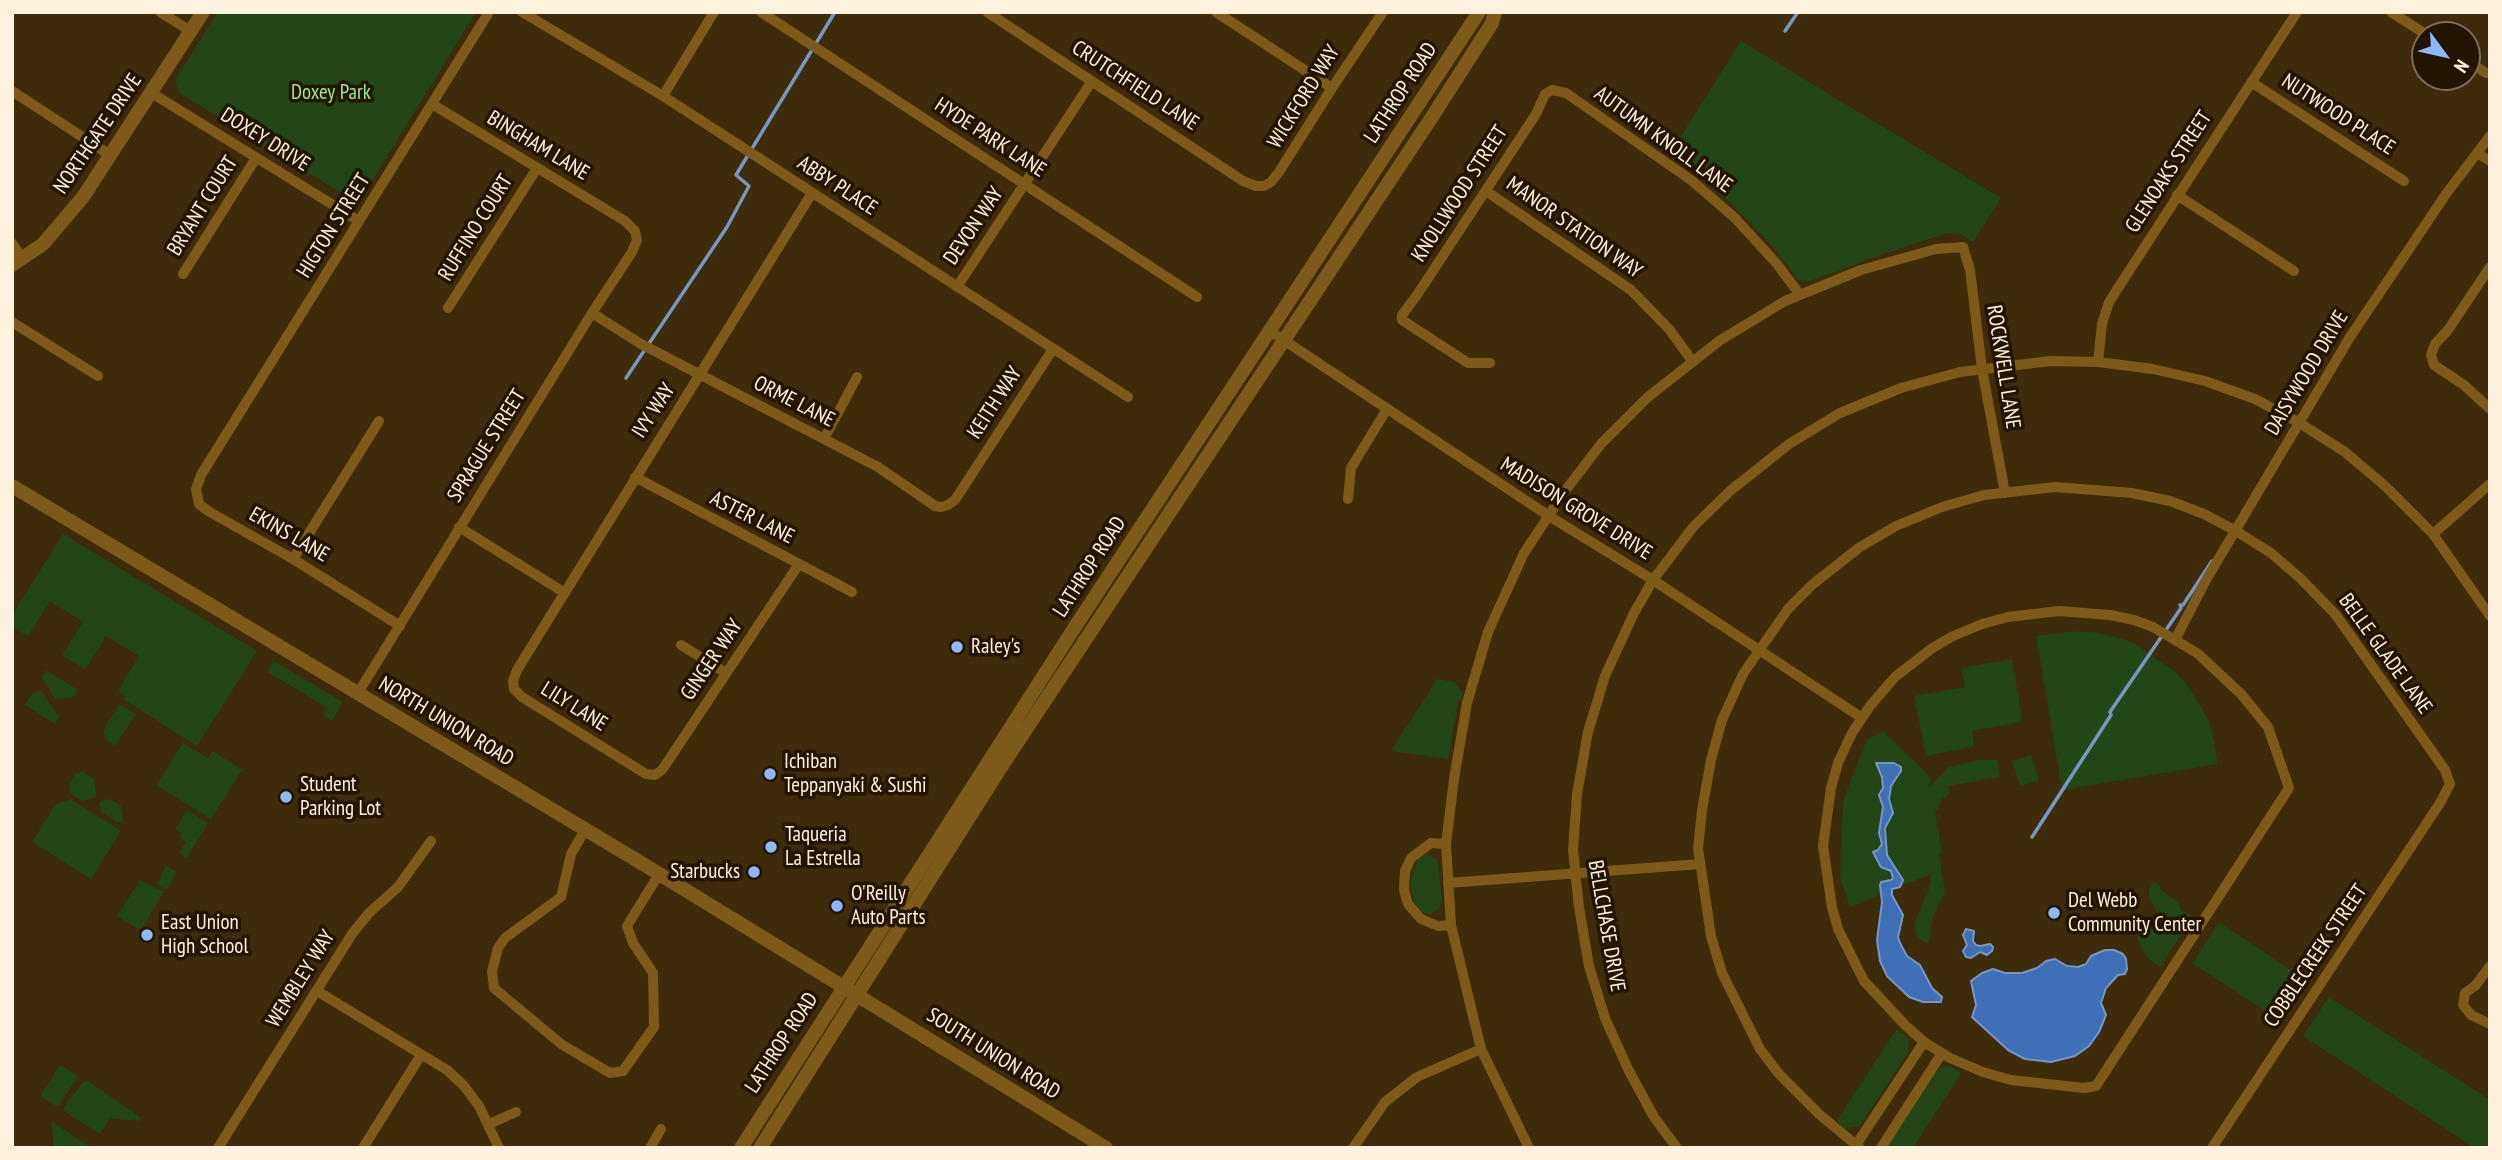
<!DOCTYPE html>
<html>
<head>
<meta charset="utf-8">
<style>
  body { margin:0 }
  #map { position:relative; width:2502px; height:1160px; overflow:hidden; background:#3e2b0a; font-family:"PT Sans Narrow",sans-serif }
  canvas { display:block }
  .frame { position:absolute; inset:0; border:14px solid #fef2df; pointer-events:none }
  .north { position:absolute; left:2411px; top:21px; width:70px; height:70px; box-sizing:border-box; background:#221400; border:2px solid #7a6d59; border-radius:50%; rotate:123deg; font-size:19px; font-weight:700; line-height:28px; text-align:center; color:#fef2df }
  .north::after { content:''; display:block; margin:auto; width:24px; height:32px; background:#8db9fc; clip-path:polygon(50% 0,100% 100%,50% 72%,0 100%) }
</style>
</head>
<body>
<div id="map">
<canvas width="2502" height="1160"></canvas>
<div class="frame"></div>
<div class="north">N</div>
</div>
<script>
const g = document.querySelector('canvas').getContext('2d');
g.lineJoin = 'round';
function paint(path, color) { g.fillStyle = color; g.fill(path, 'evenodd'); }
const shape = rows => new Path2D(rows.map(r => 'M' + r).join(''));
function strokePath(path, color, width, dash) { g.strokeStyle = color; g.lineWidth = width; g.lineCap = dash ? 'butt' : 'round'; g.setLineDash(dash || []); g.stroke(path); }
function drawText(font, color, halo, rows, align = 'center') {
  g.font = font + ' "PT Sans Narrow",sans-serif'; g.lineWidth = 7; g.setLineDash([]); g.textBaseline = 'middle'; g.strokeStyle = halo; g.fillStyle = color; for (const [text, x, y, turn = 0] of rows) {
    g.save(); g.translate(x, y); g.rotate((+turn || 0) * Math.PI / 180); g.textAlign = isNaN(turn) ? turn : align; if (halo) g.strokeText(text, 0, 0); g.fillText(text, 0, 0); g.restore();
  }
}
paint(shape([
  [218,12,476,12,371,183,357,200,349,198,178,92,175,80],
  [1741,41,2001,198,1973,242,1960,234,1948,233,1886,253,1810,281,1798,280,1774,248,1720,192,1670,154],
  [63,534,257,651,197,746,123,699,125,696,118,691,139,656,106,636,85,669,62,655,83,622,50,601,28,636,12,627,12,615],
  [2074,631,2098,633,2123,639,2139,646,2175,672,2188,686,2207,717,2212,731,2218,764,2062,790,2036,636],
  [2012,659,2022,718,2020,722,1972,731,1974,745,1972,747,1926,756,1914,696,1965,687,1961,668],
  [274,661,343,702,332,721,323,715,327,708,268,672],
  [46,670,78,690,72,698,55,699,42,677],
  [1437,679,1455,682,1463,693,1458,703,1448,759,1391,751],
  [41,691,59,717,55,724,25,705,33,692],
  [119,704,136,714,115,746,107,740,103,731],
  [1884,732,1931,778,1929,787,1949,767,1979,760,1997,760,2000,777,1948,786,1949,795,1941,799,1938,810,1935,811,1942,853,1939,854,1945,893,1933,916,1929,942,1924,942,1917,937,1914,923,1929,889,1931,874,1850,907,1840,878,1843,801,1867,739],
  [183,743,208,758,213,751,242,770,211,819,156,785],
  [2031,755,2039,780,2020,786,2012,761],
  [83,772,94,779,96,797,82,801,70,793,69,785,75,774],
  [71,799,121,831,91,879,32,842,56,804],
  [110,799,121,806,123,822,117,822,101,812,99,802],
  [187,810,208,823,187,858,179,853,186,842,180,838,182,833,175,829],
  [1427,855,1432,856,1438,861,1442,903,1438,910,1430,914,1422,912,1414,902,1410,884,1418,859],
  [166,865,177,872,166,890,157,884],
  [140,880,164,892,142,928,136,928,117,916],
  [2154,882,2161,886,2160,889,2178,902,2181,910,2193,917,2160,967,2147,958,2137,938,2145,927,2161,919,2149,897,2149,890],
  [2219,922,2307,981,2281,1021,2192,963],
  [2329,997,2490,1100,2490,1148,2475,1148,2303,1036],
  [1896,1030,1906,1035,1909,1044,1908,1052,1860,1126,1843,1129,1837,1120],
  [60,1065,78,1076,58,1107,40,1096],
  [1949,1066,1961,1073,1913,1148,1887,1148,1938,1069],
  [87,1080,141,1118,139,1121,110,1118,100,1134,62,1110,82,1083],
  [51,1121,92,1148,54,1148]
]), '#234616');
const water = shape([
  [1876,763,1894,763,1901,767,1901,771,1891,786,1889,799,1893,813,1885,828,1887,855,1903,880,1900,887,1892,889,1892,895,1903,915,1898,937,1900,943,1907,956,1920,965,1932,988,1942,997,1941,1002,1923,1002,1909,997,1887,976,1880,961,1877,940,1882,902,1880,885,1881,882,1891,880,1893,878,1891,871,1881,867,1873,852,1878,850,1882,844,1879,833,1883,807,1879,795,1883,788,1882,777,1876,763],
  [1966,929,1974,931,1973,941,1976,945,1980,946,1990,944,1993,947,1992,951,1987,955,1980,952,1971,958,1966,957,1963,951,1967,945,1963,935,1966,929],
  [2105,950,2114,950,2123,954,2126,959,2127,969,2125,974,2118,975,2106,988,2101,1003,2106,1015,2099,1032,2089,1046,2075,1056,2051,1062,2025,1059,2008,1050,1972,1017,1976,1005,1971,981,1982,973,1993,969,2005,973,2022,973,2037,968,2046,961,2055,959,2067,966,2078,967,2086,964,2091,956,2105,950]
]);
paint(water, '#3f6fb7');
strokePath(water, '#7896c3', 2);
strokePath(shape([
  [1785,31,1798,12],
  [626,378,727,227,749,186,736,175,739,170,835,12],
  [2032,837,2111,715,2110,712,2181,608,2180,605,2183,605,2212,561]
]), '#7896c3', 3.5);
strokePath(shape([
  [160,12,192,32],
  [522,12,663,96,1128,397],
  [761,12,1197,297],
  [987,12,1243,181,1256,186,1264,186,1271,182,1279,172,1332,88,1383,12],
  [1216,12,1332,88],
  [2391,12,2427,35],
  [2467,61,2486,73],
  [2251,82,2404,181],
  [12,91,110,155],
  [150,92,359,221],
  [663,96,714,12],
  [2477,153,2490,161],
  [1486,191,1631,290,1669,329,1693,362],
  [2177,195,2294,271],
  [12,243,23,259],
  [2490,267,2448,330,2435,344,2431,355,2434,365,2464,385,2490,409],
  [183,274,256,158],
  [957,287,1092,81],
  [448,308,537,168],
  [592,313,641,344,878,467,935,506,941,507,948,505,955,500,1053,349],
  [12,322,98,376],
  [1270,331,1549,516,1653,580,1862,718],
  [2098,362,2102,324,2109,302,2297,12],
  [1490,363,1468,363,1402,320,1402,315,1417,295,1536,114,1545,94,1552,90,1566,93,1691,180,1735,218,1777,264,1800,295],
  [824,439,857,377],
  [635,477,852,592],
  [1348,499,1351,468,1387,409],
  [459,527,565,593],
  [2433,534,2490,484],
  [293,559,379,421],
  [799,564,662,770,655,775,646,774,522,697,514,689,513,681,517,670,812,193],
  [2059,611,2110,615,2134,620,2153,627,2197,653,2241,694,2268,727,2289,788,2096,1086,2084,1088,2011,1080,1983,1072,1950,1058,1924,1042,1905,1025,1864,981,1838,929,1832,907,1823,846,1831,788,1838,763,1852,733,1870,706,1895,677,1931,649,1951,637,1982,624,2008,617,2059,611],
  [400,626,293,559,208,511,199,504,196,489,201,475,489,12],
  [2175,640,2206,580,2350,337,2446,194,2490,136],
  [681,645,726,673],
  [358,693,592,313,632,252,637,240,635,231,625,221,432,104],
  [585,830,571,854,561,897,505,938,498,948,492,971,494,988,561,1044,610,1073,623,1071,654,1027,653,973,633,943,627,926,659,874],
  [1446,844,1431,843,1411,858,1405,871,1404,890,1408,904,1421,919,1438,926,1451,925],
  [1448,883,1700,864],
  [2490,966,2475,986,2465,993,2463,1005,2471,1015,2490,1024],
  [317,991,447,1070,464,1086,479,1106,499,1148],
  [489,1124,516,1112],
  [218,1148,352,934,369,913,398,887,431,841],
  [363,1148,421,1055],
  [650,1148,661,1129],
  [1353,1148,1385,1102,1417,1077,1481,1049],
  [1529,1148,1481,1049,1451,925,1446,844,1454,779,1467,703,1488,632,1524,553,1565,491,1601,444,1648,397,1719,341,1785,301,1861,270,1936,249,1963,247,1970,270,1982,369,2005,493],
  [1677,1148,1654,1117,1628,1069,1605,1018,1589,966,1579,907,1573,850,1577,794,1588,732,1605,676,1634,613,1653,580,1694,526,1730,491,1789,444,1840,413,1901,388,1960,372,2050,361,2098,362,2153,369,2205,381,2255,399,2298,422,2345,452,2385,486,2433,534,2490,616],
  [1854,1148,1924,1042],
  [1860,1148,1820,1115,1779,1074,1760,1049,1722,973,1711,936,1698,848,1702,810,1711,760,1722,720,1743,674,1788,609,1813,584,1860,547,1896,526,1942,507,1984,495,2055,487,2132,493,2170,501,2204,514,2236,531,2271,553,2300,578,2336,615,2445,770,2450,784,2440,803,2212,1148],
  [1881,1148,1942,1053]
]), '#7d5a19', 10);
strokePath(shape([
  [12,265,43,244,83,197,203,12],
  [12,486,643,864,1106,1148],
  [741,1148,1073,630,1479,12],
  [760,1148,1003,764,1432,117,1492,23,1495,12]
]), '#7d5a19', 14);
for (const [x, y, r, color] of [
  [957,647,7,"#8db9fc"],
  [770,774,7,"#8db9fc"],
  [286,797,7,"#8db9fc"],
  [771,847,7,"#8db9fc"],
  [754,872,7,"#8db9fc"],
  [837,906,7,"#8db9fc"],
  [2054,913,7,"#8db9fc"],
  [147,935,7,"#8db9fc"]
]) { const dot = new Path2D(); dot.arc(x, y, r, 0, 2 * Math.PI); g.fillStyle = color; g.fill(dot); strokePath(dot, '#221400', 2.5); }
drawText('21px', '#fef2df', '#221400', [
  ["CRUTCHFIELD LANE",1135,86,33],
  ["LATHROP ROAD",1401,93,-57],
  ["WICKFORD WAY",1304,97,-58],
  ["NUTWOOD PLACE",2338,115,33],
  ["NORTHGATE DRIVE",98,134,-56],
  ["HYDE PARK LANE",990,138,33],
  ["DOXEY DRIVE",265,140,32],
  ["AUTUMN KNOLL LANE",1663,140,36],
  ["BINGHAM LANE",538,146,31],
  ["GLENOAKS STREET",2169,172,-57],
  ["ABBY PLACE",837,186,33],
  ["KNOLLWOOD STREET",1460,194,-57],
  ["BRYANT COURT",203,206,-58],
  ["HIGTON STREET",334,226,-58],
  ["DEVON WAY",974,226,-56],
  ["RUFFINO COURT",476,228,-58],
  ["MANOR STATION WAY",1574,228,35],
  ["ROCKWELL LANE",2003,367,81],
  ["DAISYWOOD DRIVE",2307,373,-59],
  ["ORME LANE",794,402,27],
  ["KEITH WAY",995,403,-57],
  ["IVY WAY",654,411,-57],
  ["SPRAGUE STREET",487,446,-58],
  ["MADISON GROVE DRIVE",1576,509,32],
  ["ASTER LANE",752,518,27],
  ["EKINS LANE",289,535,30],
  ["LATHROP ROAD",1090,567,-57],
  ["BELLE GLADE LANE",2385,654,54],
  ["GINGER WAY",712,660,-56],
  ["LILY LANE",574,707,32],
  ["NORTH UNION ROAD",446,722,31],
  ["BELLCHASE DRIVE",1606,926,80],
  ["COBBLECREEK STREET",2316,956,-56],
  ["WEMBLEY WAY",301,979,-58],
  ["LATHROP ROAD",782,1043,-57],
  ["SOUTH UNION ROAD",993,1054,32]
]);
drawText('21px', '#9eeb85', '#221400', [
  ["Doxey Park",331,93]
]);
drawText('21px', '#fef2df', '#221400', [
  ["Raley's",971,647],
  ["Ichiban",784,762],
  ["Teppanyaki & Sushi",784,786],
  ["Student",300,785],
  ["Parking Lot",300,809],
  ["Taqueria",785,835],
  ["La Estrella",785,859],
  ["Starbucks",740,872,"right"],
  ["O'Reilly",851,894],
  ["Auto Parts",851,918],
  ["Del Webb",2068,901],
  ["Community Center",2068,925],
  ["East Union",161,923],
  ["High School",161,947]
], 'left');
</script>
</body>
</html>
